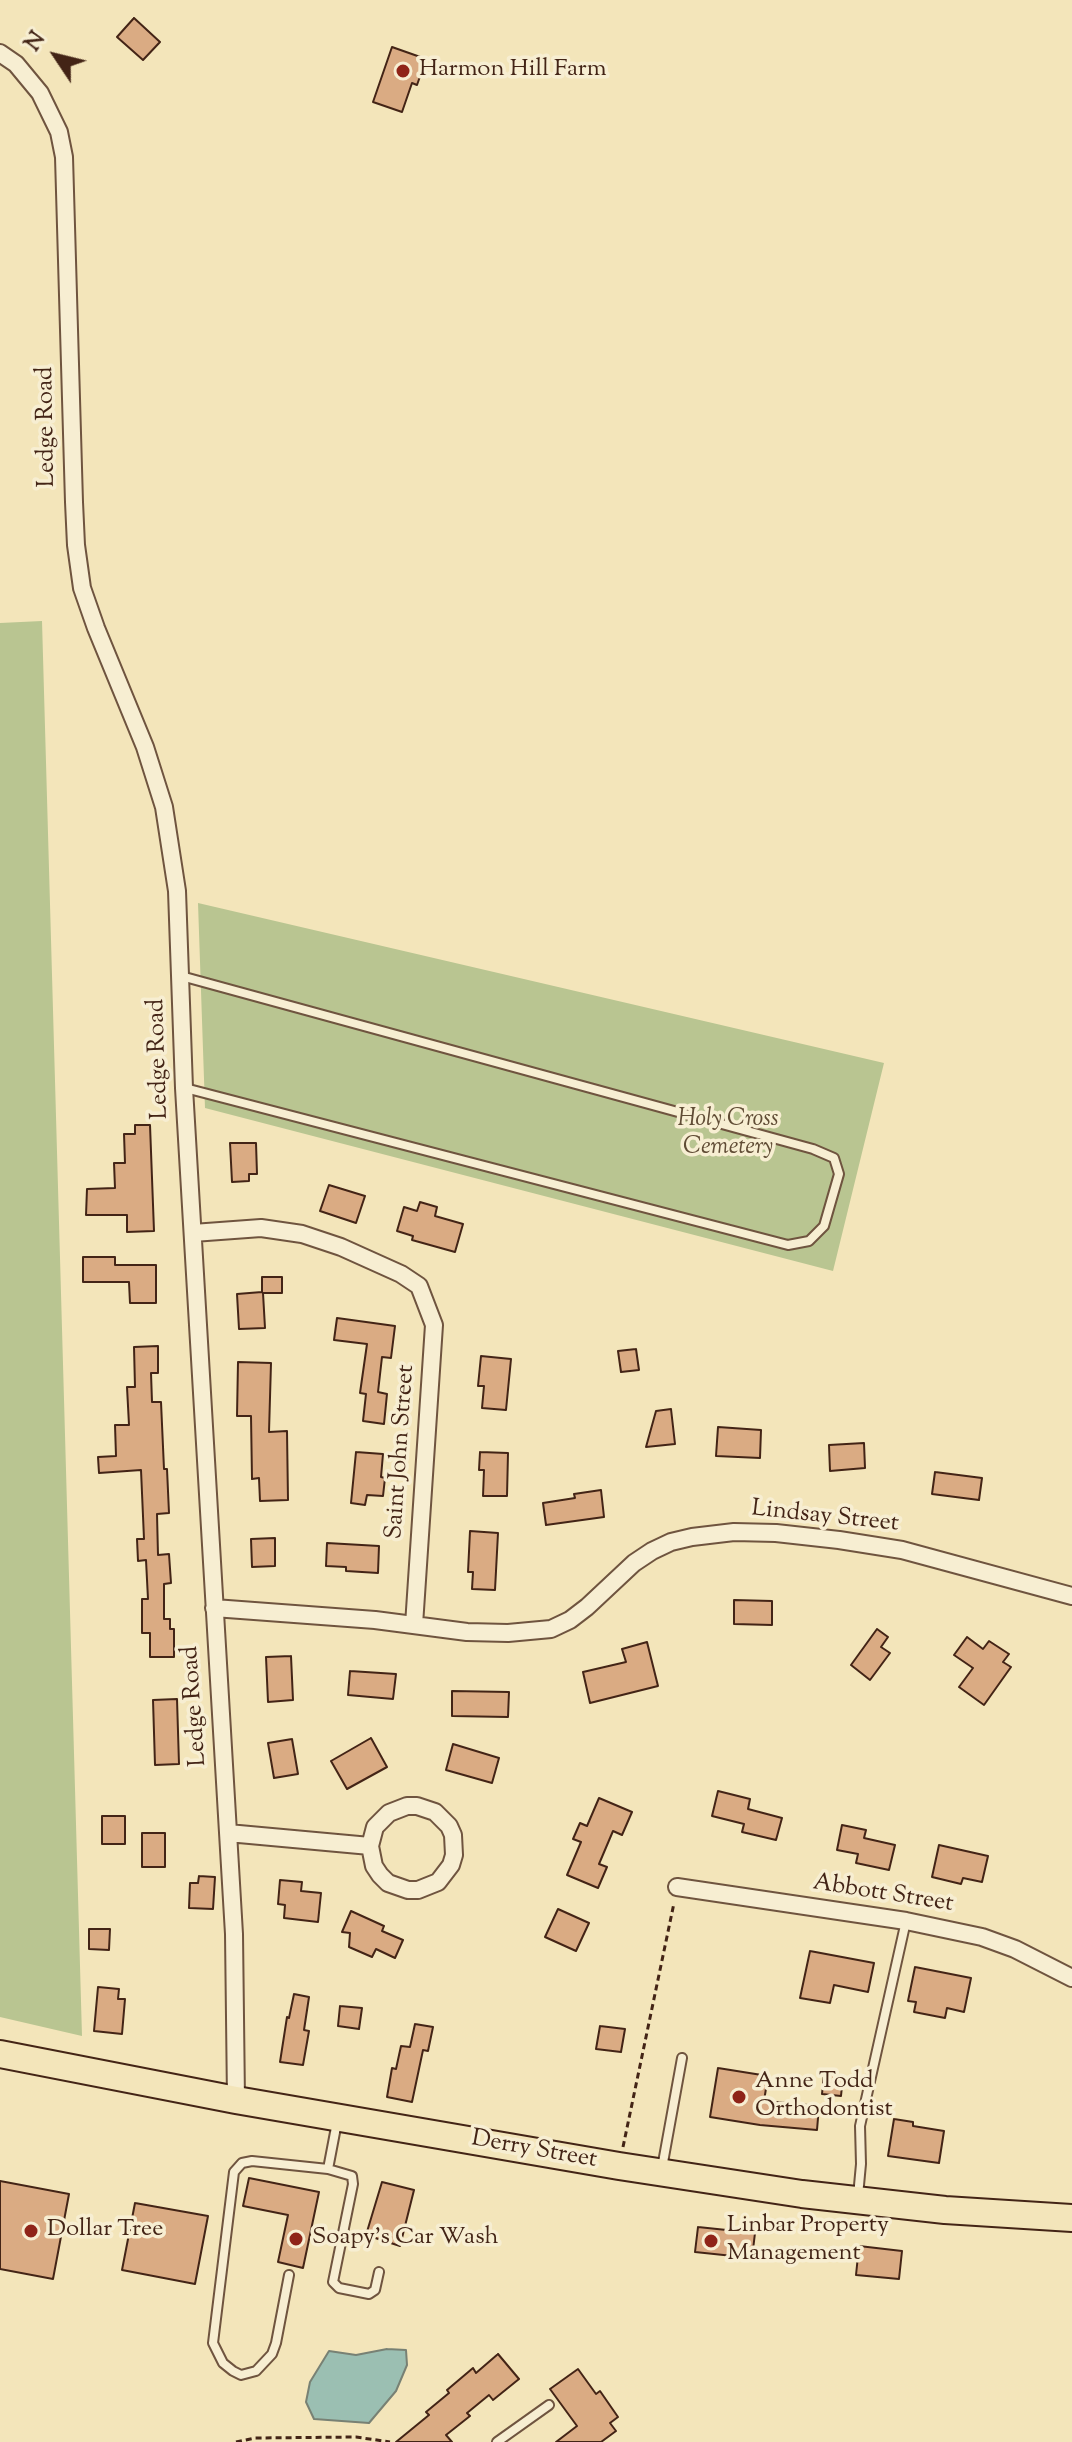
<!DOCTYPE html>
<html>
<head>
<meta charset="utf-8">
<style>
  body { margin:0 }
  #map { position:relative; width:1072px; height:2442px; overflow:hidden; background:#f3e5ba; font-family:"Sorts Mill Goudy",serif }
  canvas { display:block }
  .north { position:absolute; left:16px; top:16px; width:80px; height:80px; -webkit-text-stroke:6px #f7eed2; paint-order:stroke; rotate:305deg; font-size:22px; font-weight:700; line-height:32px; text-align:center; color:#432416 }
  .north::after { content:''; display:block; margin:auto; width:28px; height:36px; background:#432416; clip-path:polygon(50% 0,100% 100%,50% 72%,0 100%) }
</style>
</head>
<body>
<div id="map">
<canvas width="1072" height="2442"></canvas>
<div class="north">N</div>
</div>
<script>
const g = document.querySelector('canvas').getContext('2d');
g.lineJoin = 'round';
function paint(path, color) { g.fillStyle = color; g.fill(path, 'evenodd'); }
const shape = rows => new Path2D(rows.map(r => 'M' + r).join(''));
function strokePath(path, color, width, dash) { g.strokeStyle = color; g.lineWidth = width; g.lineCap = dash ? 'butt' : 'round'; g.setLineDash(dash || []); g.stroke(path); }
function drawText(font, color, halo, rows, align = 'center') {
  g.font = font + ' "Sorts Mill Goudy",serif'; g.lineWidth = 7; g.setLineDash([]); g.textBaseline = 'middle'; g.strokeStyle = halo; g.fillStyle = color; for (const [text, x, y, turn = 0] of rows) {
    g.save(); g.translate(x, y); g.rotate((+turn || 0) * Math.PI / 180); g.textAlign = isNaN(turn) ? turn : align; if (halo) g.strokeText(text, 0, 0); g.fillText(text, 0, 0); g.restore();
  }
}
paint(shape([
  [42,621,82,2036,0,2017,0,623],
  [198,903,884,1063,833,1271,205,1108]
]), '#b9c591');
const water = shape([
  [387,2349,406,2350,407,2365,396,2391,369,2423,314,2419,306,2402,310,2382,329,2351,356,2355,387,2349]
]);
paint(water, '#9bbfb2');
strokePath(water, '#788174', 2);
const building = shape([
  [134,18,160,42,143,60,117,37,134,18],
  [392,47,426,59,417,85,412,83,402,112,373,102,392,47],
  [135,1125,150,1125,154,1231,127,1232,127,1215,86,1215,87,1189,115,1188,114,1163,125,1163,124,1134,135,1134,135,1125],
  [230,1143,256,1143,257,1174,249,1174,249,1181,232,1182,230,1143],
  [329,1185,365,1196,356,1223,320,1211,329,1185],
  [420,1202,437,1207,435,1216,463,1224,455,1252,412,1240,413,1236,397,1231,404,1207,417,1211,420,1202],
  [83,1257,115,1257,115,1265,156,1265,156,1303,130,1303,129,1282,83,1282,83,1257],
  [262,1277,282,1277,282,1293,263,1293,265,1328,239,1329,237,1294,262,1292,262,1277],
  [337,1318,395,1326,391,1358,382,1357,378,1392,387,1394,384,1424,363,1421,366,1394,360,1393,367,1344,334,1340,337,1318],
  [158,1346,158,1373,151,1373,152,1402,161,1402,164,1469,167,1469,169,1513,157,1514,158,1555,169,1554,171,1583,164,1584,164,1619,170,1619,170,1629,174,1629,174,1657,150,1657,150,1633,142,1633,142,1599,148,1599,146,1560,138,1561,137,1539,144,1539,141,1470,99,1473,98,1457,116,1456,115,1425,129,1425,127,1387,135,1387,134,1347,158,1346],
  [636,1349,639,1370,621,1372,618,1351,636,1349],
  [481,1356,511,1359,506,1410,482,1408,484,1386,478,1386,481,1356],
  [238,1362,271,1363,269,1432,287,1431,288,1500,260,1501,259,1478,252,1479,251,1416,237,1416,238,1362],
  [671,1409,675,1444,646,1447,656,1411,671,1409],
  [718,1427,761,1430,760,1458,716,1456,718,1427],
  [864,1443,865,1468,830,1471,829,1445,864,1443],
  [356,1452,383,1454,381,1477,385,1478,383,1496,367,1495,365,1505,351,1503,356,1452],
  [480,1452,508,1453,507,1496,483,1496,484,1470,479,1470,480,1452],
  [935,1472,982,1478,979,1500,932,1494,935,1472],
  [601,1490,604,1517,546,1525,543,1503,575,1498,574,1494,601,1490],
  [470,1531,498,1533,495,1590,472,1589,473,1572,468,1572,470,1531],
  [275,1538,275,1566,252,1567,251,1539,275,1538],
  [327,1543,379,1546,378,1573,346,1571,346,1567,326,1566,327,1543],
  [734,1600,772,1601,772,1625,734,1624,734,1600],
  [877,1629,888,1637,881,1647,890,1653,870,1680,851,1665,877,1629],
  [967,1637,983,1649,989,1641,1009,1654,1003,1662,1011,1667,984,1705,959,1687,973,1668,954,1655,967,1637],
  [647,1642,658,1686,590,1703,583,1672,626,1662,622,1649,647,1642],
  [291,1656,293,1700,268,1702,266,1657,291,1656],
  [350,1671,396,1674,393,1699,348,1695,350,1671],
  [452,1691,509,1692,508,1717,452,1716,452,1691],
  [177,1699,179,1764,155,1765,153,1700,177,1699],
  [371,1738,387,1767,347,1789,331,1761,371,1738],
  [292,1739,298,1774,274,1778,268,1743,292,1739],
  [453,1744,499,1758,492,1783,446,1770,453,1744],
  [718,1791,750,1799,748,1809,782,1818,776,1840,742,1832,744,1824,712,1816,718,1791],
  [599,1798,632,1812,622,1835,613,1831,599,1864,607,1867,598,1888,567,1875,581,1842,573,1839,580,1823,587,1826,599,1798],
  [102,1816,125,1816,125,1844,102,1844,102,1816],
  [842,1825,866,1830,864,1838,895,1845,889,1870,856,1863,858,1854,837,1850,842,1825],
  [142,1833,165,1833,165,1867,142,1867,142,1833],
  [939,1845,988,1856,982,1882,963,1878,961,1884,932,1877,939,1845],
  [199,1876,215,1877,213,1909,189,1908,190,1883,198,1883,199,1876],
  [280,1880,302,1882,301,1891,321,1893,318,1922,284,1918,285,1905,278,1904,280,1880],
  [558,1909,589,1923,576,1951,545,1937,558,1909],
  [351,1911,384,1926,382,1931,403,1940,395,1958,376,1949,372,1957,349,1947,350,1933,342,1932,351,1911],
  [89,1929,110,1929,109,1950,89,1949,89,1929],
  [810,1951,874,1963,868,1992,834,1985,830,2003,800,1998,810,1951],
  [915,1967,971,1978,964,2012,947,2008,945,2018,914,2012,916,2002,908,2001,915,1967],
  [98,1987,119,1989,118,1999,125,1999,122,2034,94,2031,98,1987],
  [294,1994,309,1997,304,2030,309,2031,303,2065,280,2062,287,2017,289,2018,294,1994],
  [340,2006,362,2008,359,2029,338,2026,340,2006],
  [415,2024,433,2027,428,2051,423,2050,412,2102,387,2097,392,2068,396,2069,401,2046,410,2047,415,2024],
  [600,2026,625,2029,621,2052,596,2049,600,2026],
  [718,2068,768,2076,764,2101,819,2106,817,2130,760,2125,710,2117,718,2068],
  [824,2074,843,2076,841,2096,822,2094,824,2074],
  [894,2119,913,2122,913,2126,944,2131,939,2163,888,2156,894,2119],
  [249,2178,319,2192,303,2268,278,2262,288,2215,243,2206,249,2178],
  [0,2181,69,2194,53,2279,0,2269,0,2181],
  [382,2182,414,2190,400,2246,366,2235,382,2182],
  [135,2203,208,2216,195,2284,122,2270,135,2203],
  [698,2227,755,2233,752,2258,695,2252,698,2227],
  [859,2246,902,2251,899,2279,856,2275,859,2246],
  [498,2354,519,2379,493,2400,489,2395,467,2413,470,2416,446,2435,452,2442,396,2442,429,2415,426,2412,449,2393,447,2390,473,2368,476,2373,498,2354],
  [578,2369,596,2394,600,2391,618,2417,610,2423,616,2431,601,2442,556,2442,577,2426,550,2389,578,2369]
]);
paint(building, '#daab83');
strokePath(building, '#432416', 2);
const lane = shape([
  [181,976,813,1149,834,1158,839,1174,824,1226,809,1241,788,1245,185,1088],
  [337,2122,328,2169,352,2176,353,2184,333,2282,339,2288,369,2294,375,2290,379,2272],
  [662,2168,682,2058],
  [858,2196,861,2164,860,2126,906,1921],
  [289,2275,276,2343,272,2354,256,2371,241,2375,233,2371,223,2363,213,2343,234,2172,242,2163,252,2161,328,2169],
  [497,2442,549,2405]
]);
const street = shape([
  [0,53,16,64,40,93,59,132,64,157,74,502,76,545,82,588,96,628,145,747,164,807,177,891,184,1088,234,1934,236,2100],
  [193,1233,261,1228,302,1234,341,1247,401,1274,419,1286,434,1325,414,1625],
  [214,1608,375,1620,467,1632,508,1633,551,1629,570,1620,587,1607,634,1563,652,1551,671,1542,692,1537,734,1532,776,1533,839,1540,902,1550,1072,1596],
  [228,1833,370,1846,374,1866,380,1875,388,1883,408,1890,418,1890,438,1882,451,1865,454,1855,453,1835,449,1826,435,1812,417,1806,407,1806,389,1813,375,1827,370,1846],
  [677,1887,906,1921,982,1937,1015,1949,1072,1978]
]);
const primary = shape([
  [0,2054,236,2100,619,2166,802,2194,945,2210,1072,2218]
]);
strokePath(lane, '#6f543f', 12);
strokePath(street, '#6f543f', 20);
strokePath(primary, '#432416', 30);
strokePath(shape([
  [623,2147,674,1903],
  [236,2442,255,2438,356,2437,390,2442]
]), '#432416', 3, [6, 4]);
strokePath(lane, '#f7eed2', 8);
strokePath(street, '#f7eed2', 16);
strokePath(primary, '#f3e5ba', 26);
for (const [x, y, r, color] of [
  [403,71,8,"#8f2418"],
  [739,2097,8,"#8f2418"],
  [31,2231,8,"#8f2418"],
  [296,2239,8,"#8f2418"],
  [711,2241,8,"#8f2418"]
]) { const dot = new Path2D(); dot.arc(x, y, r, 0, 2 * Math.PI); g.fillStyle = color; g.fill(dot); strokePath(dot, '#f7eed2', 3); }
drawText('24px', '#432416', '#f7eed2', [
  ["Harmon Hill Farm",419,71],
  ["Anne Todd",755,2083],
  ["Orthodontist",755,2111],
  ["Linbar Property",727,2227],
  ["Management",727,2255],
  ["Dollar Tree",47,2231],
  ["Soapy's Car Wash",312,2239]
], 'left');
drawText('24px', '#432416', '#f7eed2', [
  ["Ledge Road",48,427,-91],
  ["Ledge Road",160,1059,-92],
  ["Saint John Street",402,1452,-86],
  ["Lindsay Street",825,1518,6],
  ["Ledge Road",196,1706,-94],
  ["Abbott Street",883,1895,9],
  ["Derry Street",534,2151,10]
]);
drawText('italic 24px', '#604c35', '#f7eed2', [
  ["Holy Cross",728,1121],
  ["Cemetery",728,1149]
]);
</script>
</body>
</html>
